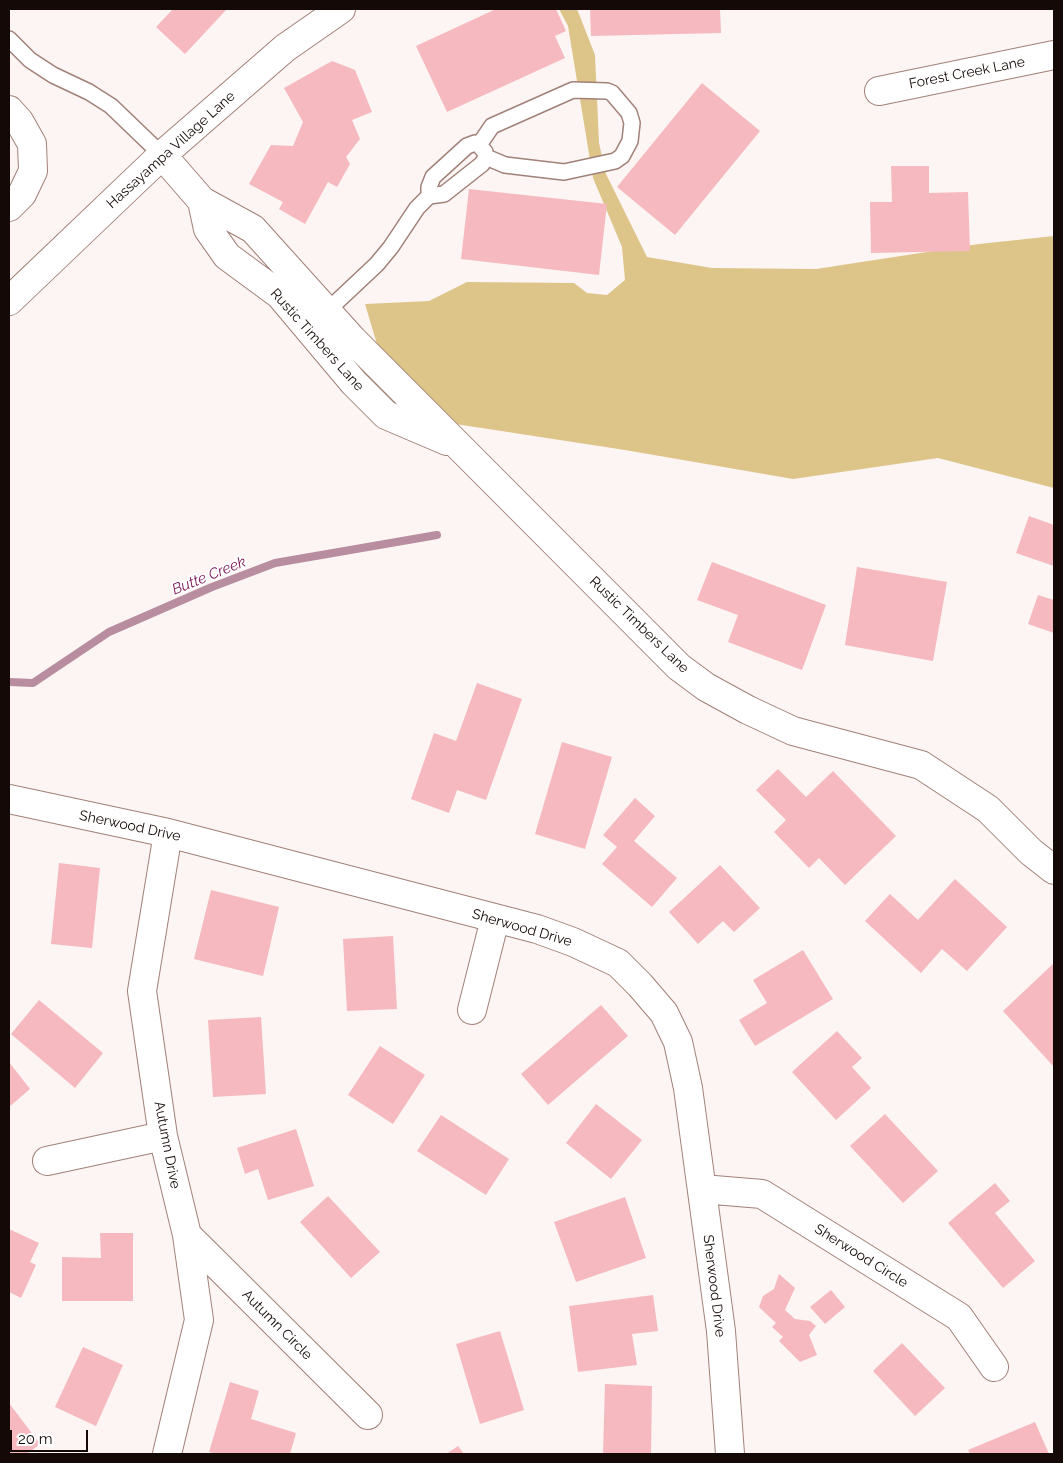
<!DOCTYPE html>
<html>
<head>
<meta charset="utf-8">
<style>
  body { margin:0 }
  #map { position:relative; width:1063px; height:1463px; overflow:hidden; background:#fcf5f3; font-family:Raleway,sans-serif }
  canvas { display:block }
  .frame { position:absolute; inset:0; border:10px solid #140906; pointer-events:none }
  .scale { position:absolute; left:10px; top:1430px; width:78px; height:22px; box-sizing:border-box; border:2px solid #140906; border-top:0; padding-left:6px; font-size:15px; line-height:18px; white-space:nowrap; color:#140906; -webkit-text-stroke:4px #fff; paint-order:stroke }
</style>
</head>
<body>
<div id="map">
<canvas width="1063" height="1463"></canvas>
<div class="frame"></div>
<div class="scale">20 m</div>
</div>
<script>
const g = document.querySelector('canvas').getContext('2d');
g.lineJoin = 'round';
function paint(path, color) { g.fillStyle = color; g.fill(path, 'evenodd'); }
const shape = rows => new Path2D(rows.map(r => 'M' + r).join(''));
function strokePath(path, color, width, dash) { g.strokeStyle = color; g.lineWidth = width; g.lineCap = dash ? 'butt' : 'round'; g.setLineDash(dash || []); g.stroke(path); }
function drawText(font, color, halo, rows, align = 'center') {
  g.font = font + ' Raleway,sans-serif'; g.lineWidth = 4; g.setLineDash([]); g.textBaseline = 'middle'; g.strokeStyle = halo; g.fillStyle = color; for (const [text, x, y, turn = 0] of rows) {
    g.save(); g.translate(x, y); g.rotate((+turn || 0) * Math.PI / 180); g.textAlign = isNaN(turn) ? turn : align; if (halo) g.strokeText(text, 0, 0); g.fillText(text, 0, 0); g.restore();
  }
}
paint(shape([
  [559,9,577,9,595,55,599,143,606,174,647,257,712,268,816,269,979,244,1054,236,1054,488,938,458,793,479,625,450,449,423,382,361,365,304,429,301,467,282,574,283,587,293,607,295,625,280,622,247,593,178,568,26]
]), '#ddc58a');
strokePath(shape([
  [9,682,33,683,109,632,212,587,275,563,437,535]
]), '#b78d9f', 8);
paint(shape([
  [173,9,227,9,185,54,156,27],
  [496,9,556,9,566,31,555,36,565,58,447,112,416,46],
  [590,9,720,9,721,33,591,36],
  [332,61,355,70,372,112,352,120,360,139,346,157,350,164,337,187,328,182,305,224,279,209,283,202,249,184,271,145,293,146,303,122,284,88],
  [702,83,760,131,675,235,617,187],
  [891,166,929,166,929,193,968,192,970,251,871,253,870,202,892,202],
  [469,189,607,204,599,275,461,259],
  [1029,516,1054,525,1054,566,1016,553],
  [712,562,826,605,802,670,728,642,738,615,697,600],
  [857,567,947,582,933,661,845,645],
  [1038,595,1054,600,1054,633,1028,624],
  [477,683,522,699,486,800,457,790,449,813,411,799,434,733,456,741],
  [562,742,612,757,585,849,535,834],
  [778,769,806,797,833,771,896,836,845,885,819,858,809,868,774,832,786,820,756,790],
  [635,798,655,816,634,841,677,878,652,907,602,864,617,847,603,835],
  [59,863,100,868,92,948,51,944],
  [720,865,760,908,734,932,723,921,698,944,669,912],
  [955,879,1007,927,967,971,942,949,921,973,865,921,890,894,918,920],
  [211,890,279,907,263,976,194,959],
  [393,936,397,1009,347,1011,343,939],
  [803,950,833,999,755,1046,739,1020,767,1003,753,980],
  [1054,963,1054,1067,1003,1011],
  [39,1000,103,1053,75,1088,11,1034],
  [601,1005,628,1036,548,1105,521,1074],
  [261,1017,266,1094,213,1097,208,1020],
  [837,1031,862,1058,852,1067,871,1088,836,1120,792,1072],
  [380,1046,425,1075,393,1124,348,1095],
  [9,1062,30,1089,9,1107],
  [596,1104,642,1140,611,1179,566,1143],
  [885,1114,938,1171,903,1203,850,1146],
  [441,1115,509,1159,486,1195,417,1151],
  [296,1129,314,1186,268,1200,258,1169,245,1174,237,1148],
  [995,1183,1010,1201,995,1213,1035,1261,1003,1288,948,1223],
  [328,1196,380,1252,351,1278,300,1222],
  [625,1197,646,1258,576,1282,554,1222],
  [9,1229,39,1243,30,1262,36,1265,21,1298,9,1292],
  [100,1233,133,1233,133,1301,62,1301,62,1257,101,1258],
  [779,1274,795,1288,785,1310,795,1319,810,1321,816,1326,809,1335,817,1355,800,1362,779,1341,783,1337,772,1327,776,1323,759,1307,763,1296,774,1289],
  [831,1290,845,1307,825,1324,810,1307],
  [653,1295,658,1331,632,1334,637,1365,578,1372,569,1306],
  [500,1331,524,1410,480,1424,456,1344],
  [902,1343,945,1388,915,1416,873,1371],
  [83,1347,123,1365,96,1426,55,1407],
  [230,1382,259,1391,251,1419,296,1433,290,1454,217,1454,209,1452],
  [605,1384,652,1386,651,1454,603,1454],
  [9,1403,40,1444,27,1454,9,1454],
  [1035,1422,1049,1454,970,1454,968,1450],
  [458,1446,464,1454,446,1454]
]), '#f6b9bf');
const lane = shape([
  [9,39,30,60,53,75,89,92,111,106,162,155],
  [479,145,492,126,573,90,607,91,612,93,629,113,632,123,630,141,622,156,615,161,564,172,505,165,486,157],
  [327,311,377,264,391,247,417,208,429,196,429,187,433,177,467,146,475,143,479,145,485,152,486,157,482,164,444,194,429,196]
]);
const street = shape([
  [879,91,1054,55],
  [9,110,19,121,32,144,33,171,22,194,9,207],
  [162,155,202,201,253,229,353,340,679,667,706,687,748,710,793,731,921,765,988,809,1031,852,1054,870],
  [202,201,208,229,227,256,280,295,354,383,386,415,447,441],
  [9,799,168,833,537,929,573,942,618,963,640,985,664,1013,678,1042,688,1088,721,1331,730,1454],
  [472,1010,495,919],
  [47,1161,163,1136],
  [702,1189,762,1194,959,1317,994,1367],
  [187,1235,368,1415],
  [167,1454,199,1320,187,1235,163,1136,142,991,168,833]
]);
const secondary = shape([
  [9,301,162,155,285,48,341,9]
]);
strokePath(lane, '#a18178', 18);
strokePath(street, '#a18178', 30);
strokePath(secondary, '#a18178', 30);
strokePath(lane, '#fff', 15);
strokePath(street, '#fff', 28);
strokePath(secondary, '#fff', 28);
drawText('14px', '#140906', '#fff', [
  ["Forest Creek Lane",967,73,-11],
  ["Hassayampa Village Lane",171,150,-42],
  ["Rustic Timbers Lane",317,340,48],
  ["Rustic Timbers Lane",639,625,44],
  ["Sherwood Drive",130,826,12],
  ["Sherwood Drive",522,928,16],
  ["Autumn Drive",167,1145,79],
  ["Sherwood Circle",861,1256,32],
  ["Sherwood Drive",714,1286,83],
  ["Autumn Circle",277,1325,45]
]);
drawText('italic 15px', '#7c1657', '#fff', [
  ["Butte Creek",209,576,-22]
]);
</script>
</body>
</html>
